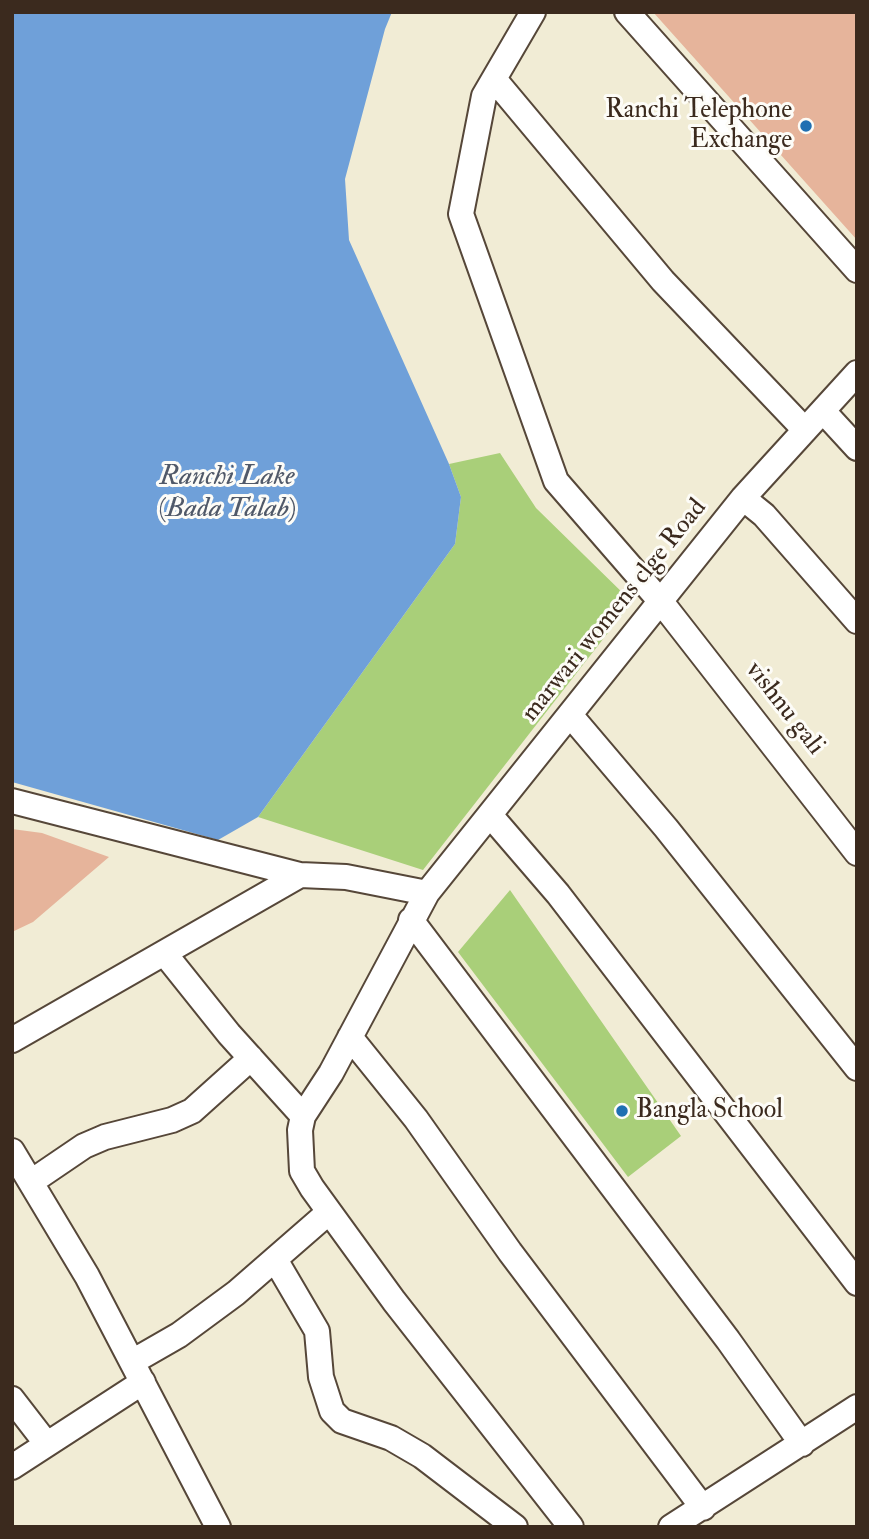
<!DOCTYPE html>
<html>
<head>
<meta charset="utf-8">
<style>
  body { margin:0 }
  #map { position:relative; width:869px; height:1539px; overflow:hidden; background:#f1ecd5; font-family:"IM FELL Double Pica",serif }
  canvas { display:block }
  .frame { position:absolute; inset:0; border:14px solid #3b2a1e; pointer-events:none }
</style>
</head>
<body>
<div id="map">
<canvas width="869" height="1539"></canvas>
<div class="frame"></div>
</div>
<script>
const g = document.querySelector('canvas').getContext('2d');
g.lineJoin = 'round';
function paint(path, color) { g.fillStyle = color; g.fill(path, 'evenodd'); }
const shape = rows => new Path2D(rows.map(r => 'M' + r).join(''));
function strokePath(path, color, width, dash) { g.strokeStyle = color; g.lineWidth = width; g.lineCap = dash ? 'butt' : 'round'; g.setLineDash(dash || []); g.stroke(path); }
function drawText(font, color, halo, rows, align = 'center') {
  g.font = font + ' "IM FELL Double Pica",serif'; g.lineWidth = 6; g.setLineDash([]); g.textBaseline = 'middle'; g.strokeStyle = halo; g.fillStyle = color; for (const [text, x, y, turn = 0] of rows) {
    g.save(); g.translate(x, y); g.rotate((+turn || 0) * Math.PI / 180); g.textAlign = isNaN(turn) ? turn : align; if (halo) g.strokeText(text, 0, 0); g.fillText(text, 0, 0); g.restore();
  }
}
paint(shape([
  [500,453,536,508,632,602,423,870,258,817,455,544,461,497,449,464],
  [510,890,681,1136,628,1177,458,952]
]), '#a9cf79');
paint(shape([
  [12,12,392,12,385,29,345,179,349,240,449,464,461,497,455,544,258,817,218,840,12,782]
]), '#6fa0d9');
paint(shape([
  [653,12,857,12,857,240],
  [12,829,42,833,109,857,33,922,12,932]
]), '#e6b49b');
const minor = shape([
  [533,12,484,96,461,214,556,481,662,603,857,853],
  [627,12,857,270],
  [494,79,663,281,805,430],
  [823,411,857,448],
  [743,498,764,515,857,621],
  [571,716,666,828,857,1068],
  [12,801,300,875,346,877,427,893],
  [490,815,558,894,857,1283],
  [411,920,728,1340,802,1444],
  [165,954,229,1034,303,1116],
  [350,1037,416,1119,510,1252,703,1508],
  [12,1040,300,875],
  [12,1151,87,1276,218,1527],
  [31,1182,84,1146,105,1137,172,1120,192,1111,251,1058],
  [276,1261,317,1331,321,1377,332,1411,342,1421,391,1438,422,1456,515,1527],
  [132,1362,179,1335,236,1293,329,1212],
  [12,1399,46,1443],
  [12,1467,143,1382],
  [571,1527,394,1301,312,1188,302,1171,300,1130,303,1116,331,1073,427,893,743,498,857,373],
  [671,1527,857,1407]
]);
strokePath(minor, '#564739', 28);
strokePath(minor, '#fff', 24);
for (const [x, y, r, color] of [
  [806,126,7,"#1f6fb2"],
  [622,1111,7,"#1f6fb2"]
]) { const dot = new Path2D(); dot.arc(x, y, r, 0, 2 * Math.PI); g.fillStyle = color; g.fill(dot); strokePath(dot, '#fdfcf7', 2.5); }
drawText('26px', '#3b2a1e', '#fdfcf7', [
  ["Ranchi Telephone",792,111],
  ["Exchange",792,141],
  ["Bangla School",636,1111,"left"]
], 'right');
drawText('26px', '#3b2a1e', '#fdfcf7', [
  ["marwari womens clge Road",615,611,-51],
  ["vishnu gali",784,709,52]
]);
drawText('italic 28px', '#505969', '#fdfcf7', [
  ["Ranchi Lake",227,478],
  ["(Bada Talab)",227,510]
]);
</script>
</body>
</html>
